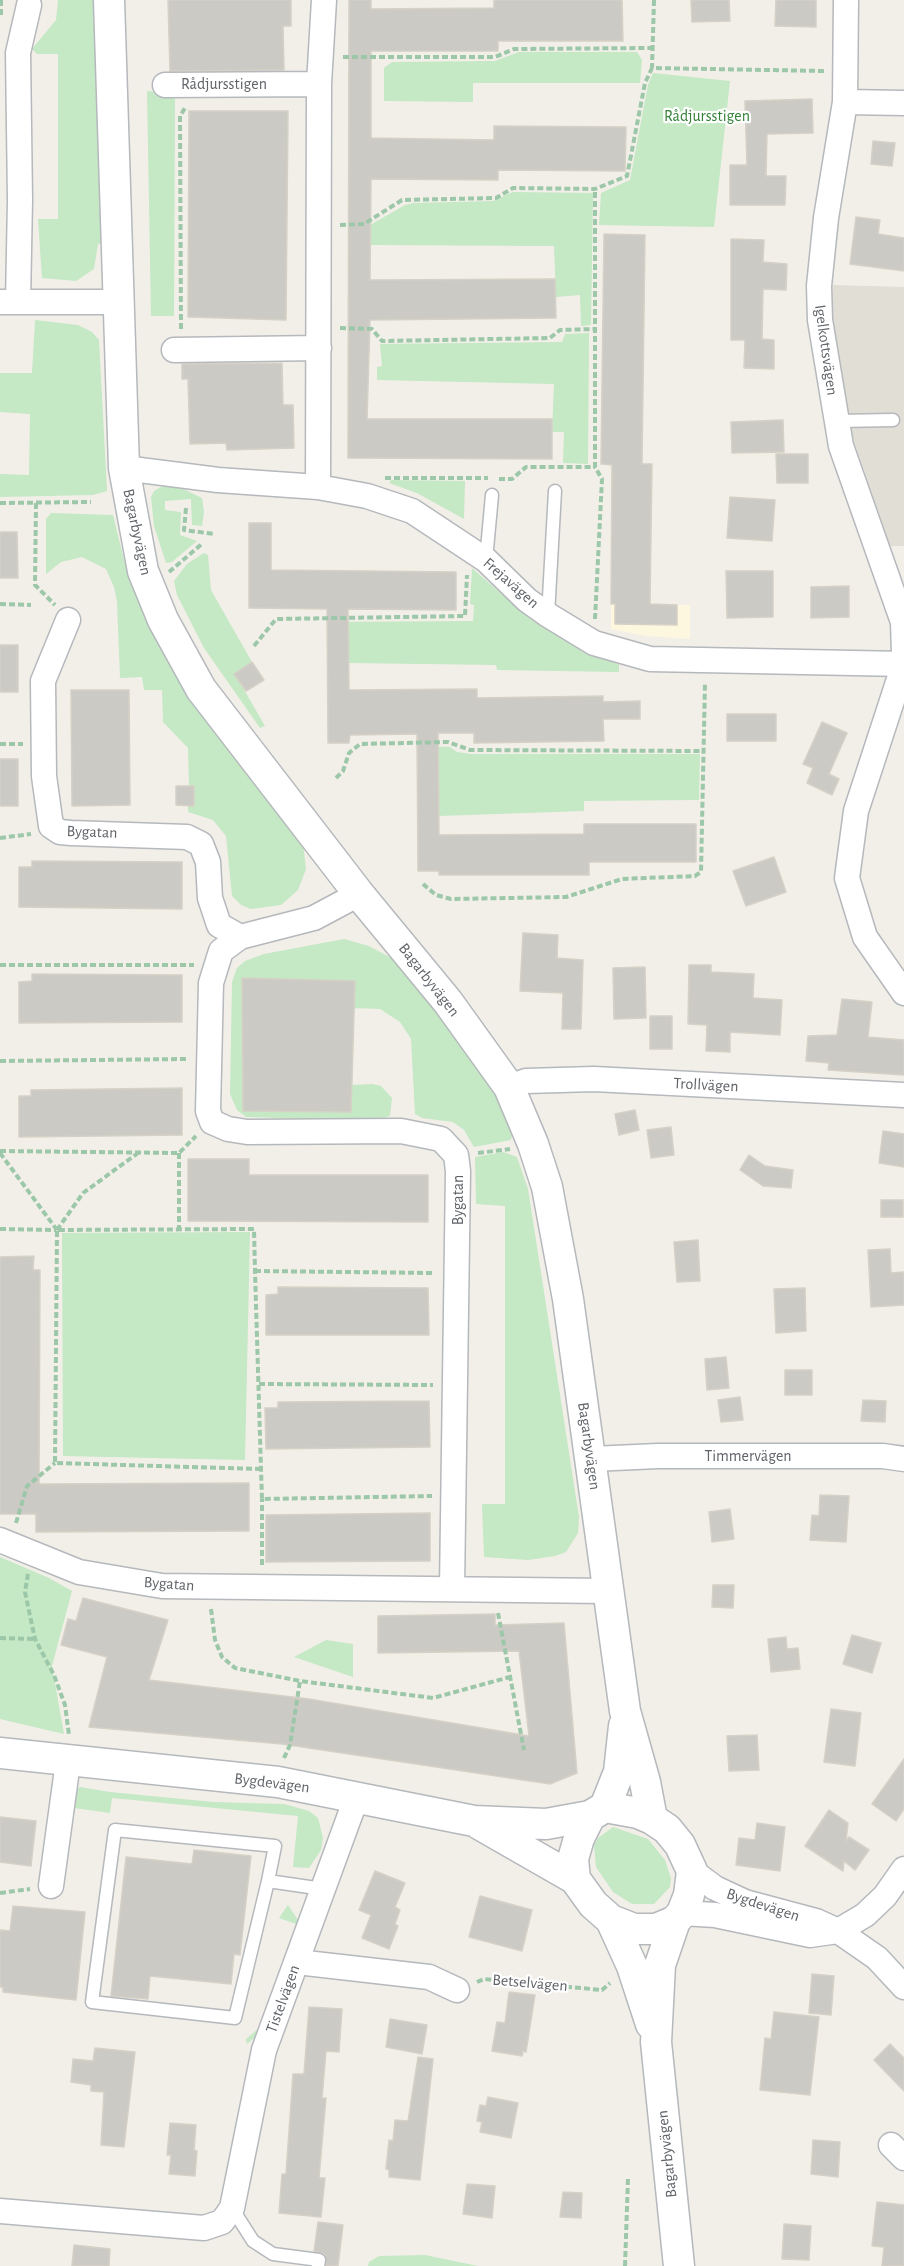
<!DOCTYPE html>
<html>
<head>
<meta charset="utf-8">
<style>
  body { margin:0 }
  canvas { display:block; background:#f1efe8 }
</style>
</head>
<body>
<canvas width="904" height="2266"></canvas>
<script>
const g = document.querySelector('canvas').getContext('2d');
g.lineJoin = 'round';
function paint(path, color) { g.fillStyle = color; g.fill(path, 'evenodd'); }
const shape = rows => new Path2D(rows.map(r => 'M' + r).join(''));
function strokePath(path, color, width, dash) { g.strokeStyle = color; g.lineWidth = width; g.lineCap = dash ? 'butt' : 'round'; g.setLineDash(dash || []); g.stroke(path); }
function drawText(font, color, halo, rows, align = 'center') {
  g.font = font + ' "Alegreya Sans",sans-serif'; g.lineWidth = 4.5; g.setLineDash([]); g.textBaseline = 'middle'; g.strokeStyle = halo; g.fillStyle = color; for (const [text, x, y, turn = 0] of rows) {
    g.save(); g.translate(x, y); g.rotate((+turn || 0) * Math.PI / 180); g.textAlign = isNaN(turn) ? turn : align; if (halo) g.strokeText(text, 0, 0); g.fillText(text, 0, 0); g.restore();
  }
}
paint(shape([
  [611,604,690,605,690,639,646,636,611,629]
]), '#fef7e0');
paint(shape([
  [833,285,904,287,904,546,890,546,851,433,829,328]
]), '#e1ded6');
paint(shape([
  [58,0,96,0,104,244,98,244,94,269,76,281,42,278,38,219,58,219,58,54,37,54,32,49,56,20],
  [519,52,637,52,642,60,640,83,473,83,473,102,384,101,384,68,392,62,495,61],
  [653,73,730,81,714,227,599,225,601,193,630,180,648,85],
  [147,91,175,93,174,316,151,316],
  [513,192,593,193,591,325,581,326,580,295,556,297,554,246,371,245,370,225,405,205,414,203,493,201],
  [35,320,78,325,92,332,99,340,107,491,93,495,0,497,0,474,29,475,30,414,0,412,0,373,32,373],
  [589,333,588,464,563,463,564,432,552,432,554,384,377,380,377,367,382,366,380,344,562,342,565,334],
  [391,480,465,481,464,519,417,493,389,483],
  [175,485,202,498,204,512,202,526,192,525,191,499,165,501,165,510,181,512,180,535,197,541,172,562,166,563,154,526,151,497,154,491,161,487],
  [51,513,113,515,124,560,156,641,175,672,303,844,306,869,298,890,281,905,251,909,241,905,232,896,226,836,213,820,188,812,188,805,194,805,194,786,189,786,188,748,163,722,162,690,144,690,142,677,120,678,117,602,114,587,106,569,82,557,61,562,46,574,46,519],
  [204,553,208,555,211,590,252,662,235,674,265,726,260,728,204,648,177,595,174,581,187,564],
  [472,568,530,619,586,654,619,664,619,672,497,670,496,665,349,663,348,640,327,639,327,622,473,621,474,605,470,604],
  [417,746,450,747,457,752,471,754,700,754,699,800,584,801,584,811,439,816,439,760],
  [344,939,369,946,395,960,431,1000,492,1089,513,1130,511,1140,474,1147,464,1130,453,1122,422,1118,415,1114,411,1039,400,1022,380,1009,354,1008,355,981,352,1085,372,1084,381,1086,392,1098,390,1116,375,1121,246,1117,237,1110,230,1094,232,982,237,968,245,961,264,954],
  [503,1152,517,1157,528,1189,579,1517,578,1533,566,1552,555,1556,528,1560,484,1557,482,1504,505,1504,505,1206,476,1204,475,1157],
  [250,1232,245,1460,63,1456,62,1233],
  [0,1557,49,1578,72,1591,52,1666,64,1734,0,1719],
  [326,1640,353,1644,353,1677,294,1657],
  [80,1787,110,1792,213,1802,284,1804,309,1811,318,1818,323,1838,321,1850,309,1868,293,1867,298,1816,112,1798,110,1813,74,1808,76,1789],
  [613,1827,648,1839,665,1860,671,1878,670,1887,654,1904,632,1904,624,1899,613,1892,596,1867,594,1845,598,1838],
  [288,1905,300,1923,262,2031,247,2044,246,2039,259,2028,296,1924,279,1918],
  [425,2255,478,2266,368,2266,369,2262,379,2256]
]), '#c5e8c5');
const building = shape([
  [168,0,291,0,291,26,283,26,284,70,170,71,168,0],
  [349,0,371,0,371,9,494,8,494,0,622,0,623,41,498,41,498,51,371,51,371,138,494,140,494,126,626,127,625,171,498,170,498,180,371,179,370,280,555,279,556,318,370,320,367,419,552,419,552,459,348,458,349,0],
  [691,0,729,0,730,21,692,22,691,0],
  [776,0,816,0,816,27,775,26,776,0],
  [812,99,813,133,767,134,766,176,786,176,785,205,730,205,730,165,747,165,745,101,812,99],
  [189,111,288,111,286,320,188,317,189,111],
  [873,141,895,143,892,166,871,164,873,141],
  [856,217,880,220,878,234,904,238,904,271,850,264,856,217],
  [604,234,645,235,642,464,652,464,650,604,677,605,677,625,615,624,615,604,611,604,612,465,601,464,604,234],
  [731,239,764,240,763,262,787,264,786,290,763,289,762,339,774,340,774,369,744,368,745,340,731,340,731,239],
  [282,363,283,405,293,405,294,448,227,450,226,443,190,444,188,379,182,379,182,364,282,363],
  [783,420,784,452,732,453,731,422,783,420],
  [776,454,808,454,808,483,777,483,776,454],
  [730,497,775,500,772,541,727,538,730,497],
  [249,523,271,523,271,570,456,572,456,610,348,609,349,690,477,689,477,698,603,696,603,702,640,701,640,719,603,719,604,741,474,743,474,733,438,733,439,835,584,834,584,824,696,824,696,862,589,862,589,875,439,875,439,871,418,871,417,734,350,735,349,743,328,743,327,609,249,608,249,523],
  [0,532,17,532,18,578,0,578,0,532],
  [726,571,773,571,773,617,727,618,726,571],
  [849,586,849,617,811,618,811,587,849,586],
  [0,645,18,645,18,692,0,692,0,645],
  [252,662,264,680,246,691,234,674,252,662],
  [71,690,129,690,130,805,72,806,71,690],
  [727,714,776,714,776,741,727,741,727,714],
  [822,722,847,733,829,774,839,779,832,795,807,783,813,768,803,764,822,722],
  [0,759,18,759,18,806,0,806,0,759],
  [176,786,194,786,194,806,176,805,176,786],
  [774,857,786,892,746,906,733,871,774,857],
  [32,861,182,862,182,909,19,907,19,867,32,867,32,861],
  [523,933,558,935,557,958,583,960,581,1029,562,1029,563,993,520,991,523,933],
  [689,965,711,965,711,972,754,974,753,998,782,1000,780,1035,730,1032,730,1052,706,1051,707,1025,688,1024,689,965],
  [645,967,646,1018,614,1019,613,968,645,967],
  [32,974,182,975,182,1022,19,1023,19,982,32,981,32,974],
  [242,978,355,981,351,1112,243,1111,242,978],
  [842,999,872,1002,868,1037,904,1040,904,1075,828,1070,829,1063,806,1061,808,1036,837,1035,842,999],
  [650,1016,672,1016,672,1049,650,1049,650,1016],
  [182,1088,182,1135,19,1137,19,1096,31,1096,31,1090,182,1088],
  [635,1110,639,1130,619,1135,615,1114,635,1110],
  [671,1127,674,1155,651,1158,647,1130,671,1127],
  [883,1131,904,1134,904,1167,879,1163,883,1131],
  [749,1155,765,1166,793,1170,791,1188,763,1186,740,1170,749,1155],
  [188,1159,249,1159,249,1175,428,1175,428,1222,188,1221,188,1159],
  [881,1200,903,1200,903,1217,881,1217,881,1200],
  [698,1240,700,1281,677,1282,674,1242,698,1240],
  [890,1249,891,1273,904,1272,904,1305,871,1307,868,1250,890,1249],
  [34,1256,33,1270,40,1270,39,1484,249,1483,249,1531,36,1532,36,1514,0,1514,0,1257,34,1256],
  [278,1287,428,1288,429,1335,266,1335,266,1295,278,1294,278,1287],
  [805,1288,806,1331,776,1333,774,1289,805,1288],
  [726,1357,729,1388,707,1390,705,1359,726,1357],
  [785,1370,812,1370,812,1395,785,1395,785,1370],
  [740,1397,743,1420,721,1422,718,1400,740,1397],
  [863,1400,886,1401,885,1422,861,1421,863,1400],
  [429,1401,430,1447,266,1449,265,1408,278,1408,278,1402,429,1401],
  [820,1495,849,1496,846,1542,810,1540,812,1515,819,1516,820,1495],
  [730,1509,734,1539,712,1542,709,1512,730,1509],
  [430,1513,430,1561,266,1562,266,1515,430,1513],
  [713,1585,734,1585,733,1608,712,1607,713,1585],
  [83,1598,168,1620,149,1680,309,1699,529,1736,519,1651,378,1653,378,1616,495,1614,495,1625,564,1623,577,1773,550,1784,282,1744,89,1727,107,1657,61,1645,68,1619,76,1621,83,1598],
  [852,1635,881,1643,872,1673,843,1664,852,1635],
  [786,1637,787,1649,798,1648,800,1669,771,1672,768,1639,786,1637],
  [831,1709,861,1713,855,1766,824,1762,831,1709],
  [757,1735,759,1770,729,1771,727,1736,757,1735],
  [904,1759,904,1809,896,1821,872,1804,904,1759],
  [829,1810,848,1823,846,1841,849,1837,869,1850,855,1870,844,1861,843,1871,805,1846,829,1810],
  [0,1817,36,1821,31,1866,0,1862,0,1817],
  [757,1823,785,1827,780,1871,736,1865,739,1838,755,1840,757,1823],
  [194,1850,251,1856,240,1955,234,1954,231,1984,150,1976,148,1999,111,1996,126,1857,192,1864,194,1850],
  [375,1871,405,1883,395,1907,400,1910,395,1924,398,1926,389,1949,362,1938,371,1915,359,1910,375,1871],
  [480,1896,532,1910,522,1951,469,1937,480,1896],
  [13,1906,85,1912,76,2000,3,1992,3,1987,0,1987,0,1930,10,1931,13,1906],
  [812,1974,834,1976,831,2015,809,2013,812,1974],
  [509,1992,535,1995,526,2052,523,2051,522,2056,492,2051,497,2022,505,2023,509,1992],
  [309,2007,342,2009,339,2052,326,2051,322,2098,326,2098,319,2178,325,2178,321,2217,279,2213,282,2174,286,2174,293,2074,304,2074,309,2007],
  [774,2012,819,2017,810,2095,760,2090,765,2038,771,2039,774,2012],
  [390,2019,427,2025,422,2054,386,2047,390,2019],
  [890,2044,904,2058,904,2091,874,2060,890,2044],
  [95,2048,135,2052,124,2147,101,2145,104,2092,91,2091,91,2085,71,2082,73,2059,93,2061,95,2048],
  [418,2057,433,2059,420,2180,389,2177,389,2170,386,2169,389,2140,393,2141,395,2120,408,2121,418,2057],
  [488,2097,518,2103,511,2138,480,2132,482,2122,477,2121,480,2105,486,2106,488,2097],
  [170,2123,196,2125,194,2150,197,2151,195,2176,169,2174,171,2155,167,2155,170,2123],
  [813,2140,840,2142,838,2177,811,2174,813,2140],
  [467,2184,495,2186,492,2218,463,2214,467,2184],
  [563,2192,582,2193,581,2218,560,2217,563,2192],
  [877,2202,904,2205,904,2266,882,2266,884,2247,872,2246,877,2202],
  [318,2222,343,2225,338,2266,326,2266,325,2254,314,2251,318,2222],
  [784,2224,811,2226,809,2260,782,2259,784,2224],
  [74,2245,110,2249,109,2266,72,2266,74,2245]
]);
paint(building, '#cccac5');
strokePath(building, '#d6d1c6', 1.5);
const service = shape([
  [837,421,893,420],
  [486,560,492,495],
  [548,615,555,491],
  [268,1881,275,1846,115,1830,92,2002,235,2018,268,1881,323,1889],
  [232,2208,253,2241,273,2254,319,2260,318,2266]
]);
const minor = shape([
  [846,0,845,102,826,218,819,286,820,320,841,446,903,622,904,655],
  [165,85,319,84],
  [845,102,904,103],
  [0,302,118,302],
  [18,302,20,200,18,53,29,5],
  [174,350,319,348],
  [124,468,218,480,318,487,367,496,412,511,486,560,527,600,548,615,594,643,650,659,904,664],
  [318,487,319,84,324,0],
  [68,620,43,681,44,776,51,826,60,832,71,833,187,837,201,844,208,862,210,898,219,925,240,937,314,918,359,894],
  [904,664,856,811,847,878,865,937,904,993],
  [240,937,221,951,211,983,208,1111,212,1122,228,1129,247,1132,401,1131,441,1139,456,1155,458,1171,452,1588],
  [509,1087,526,1081,594,1079,904,1095],
  [592,1459,658,1456,883,1456,904,1459],
  [0,1540,79,1572,162,1586,607,1591],
  [692,1871,715,1888,745,1902,816,1921,838,1931,877,1958,904,1987],
  [51,1886,68,1762],
  [682,1913,715,1915,810,1935,838,1931,865,1915,885,1896,904,1869],
  [297,1962,429,1977,457,1990],
  [891,2145,904,2158],
  [0,2211,204,2228,222,2222,232,2208,264,2050,357,1796]
]);
const tertiary = shape([
  [109,0,124,468,143,571,163,620,201,689,359,894,448,1002,509,1087,533,1144,547,1187,568,1299,625,1711,645,1782,652,1819],
  [0,1753,278,1782,474,1821,546,1824,590,1816],
  [605,1807,638,1813,652,1819,667,1829,680,1845,692,1871,689,1895,682,1913,675,1921,656,1929,634,1929,611,1920,593,1904,575,1879,573,1859,579,1838,590,1816,605,1807],
  [605,1807,619,1772,624,1726],
  [479,1824,575,1879],
  [611,1920,632,1966,651,2024],
  [675,1921,660,1965,656,2042,679,2266]
]);
strokePath(service, '#b5b8bc', 15);
strokePath(minor, '#b5b8bc', 27);
strokePath(tertiary, '#b5b8bc', 33);
strokePath(shape([
  [1,0,1,18],
  [654,0,652,68,825,71],
  [343,57,495,57,514,49,652,48],
  [340,225,364,224,402,200,496,198,513,188,595,189,627,176,645,83,652,68],
  [340,328,372,329,382,341,550,338,560,330,595,329],
  [181,329,180,116,185,108],
  [385,478,488,478],
  [499,479,512,479,526,467,595,467],
  [0,503,91,502],
  [36,503,35,585,55,605],
  [186,508,184,530,214,534],
  [169,572,203,543],
  [0,604,31,605],
  [595,619,602,479,595,467,595,189],
  [254,646,276,619,465,616,467,575],
  [0,744,23,744],
  [336,778,343,771,349,753,360,744,448,742,470,750,703,751],
  [0,838,31,834],
  [423,884,436,895,451,899,566,897,622,879,695,876,701,872,705,682],
  [0,965,194,965],
  [0,1061,188,1059],
  [0,1151,179,1153,196,1136],
  [0,1153,57,1230],
  [179,1153,179,1229],
  [478,1153,510,1149],
  [0,1229,56,1230],
  [57,1230,83,1193,138,1153],
  [255,1271,434,1273],
  [259,1384,433,1385],
  [261,1469,55,1463,57,1230,254,1229,255,1271,261,1469,262,1499,432,1496],
  [16,1523,27,1486,55,1463],
  [262,1565,262,1499],
  [28,1574,25,1592,35,1639,54,1675,65,1705,69,1735],
  [211,1609,215,1640,222,1657,235,1668,300,1681,433,1698,510,1677],
  [498,1613,524,1750],
  [0,1638,35,1639],
  [284,1758,290,1745,300,1681],
  [0,1893,30,1889],
  [477,1982,484,1979,602,1990,610,1983],
  [625,2266,628,2178]
]), '#9cc7a9', 4, [6, 3]);
strokePath(service, '#fff', 12);
strokePath(minor, '#fff', 24);
strokePath(tertiary, '#fff', 30);
drawText('16px', '#5f6368', '#fff', [
  ["Rådjursstigen",224,84],
  ["Igelkottsvägen",826,350,82],
  ["Bagarbyvägen",137,532,78],
  ["Frejavägen",511,583,41],
  ["Bygatan",92,832,2],
  ["Bagarbyvägen",429,980,52],
  ["Trollvägen",706,1085,3],
  ["Bygatan",458,1200,-90],
  ["Bagarbyvägen",589,1446,82],
  ["Timmervägen",748,1456],
  ["Bygatan",169,1584,4],
  ["Bygdevägen",272,1783,7],
  ["Bygdevägen",763,1905,18],
  ["Betselvägen",530,1983,5],
  ["Tistelvägen",283,1999,-70],
  ["Bagarbyvägen",667,2154,-96]
]);
drawText('16px', '#348238', '#fff', [
  ["Rådjursstigen",707,116]
]);
</script>
</body>
</html>
